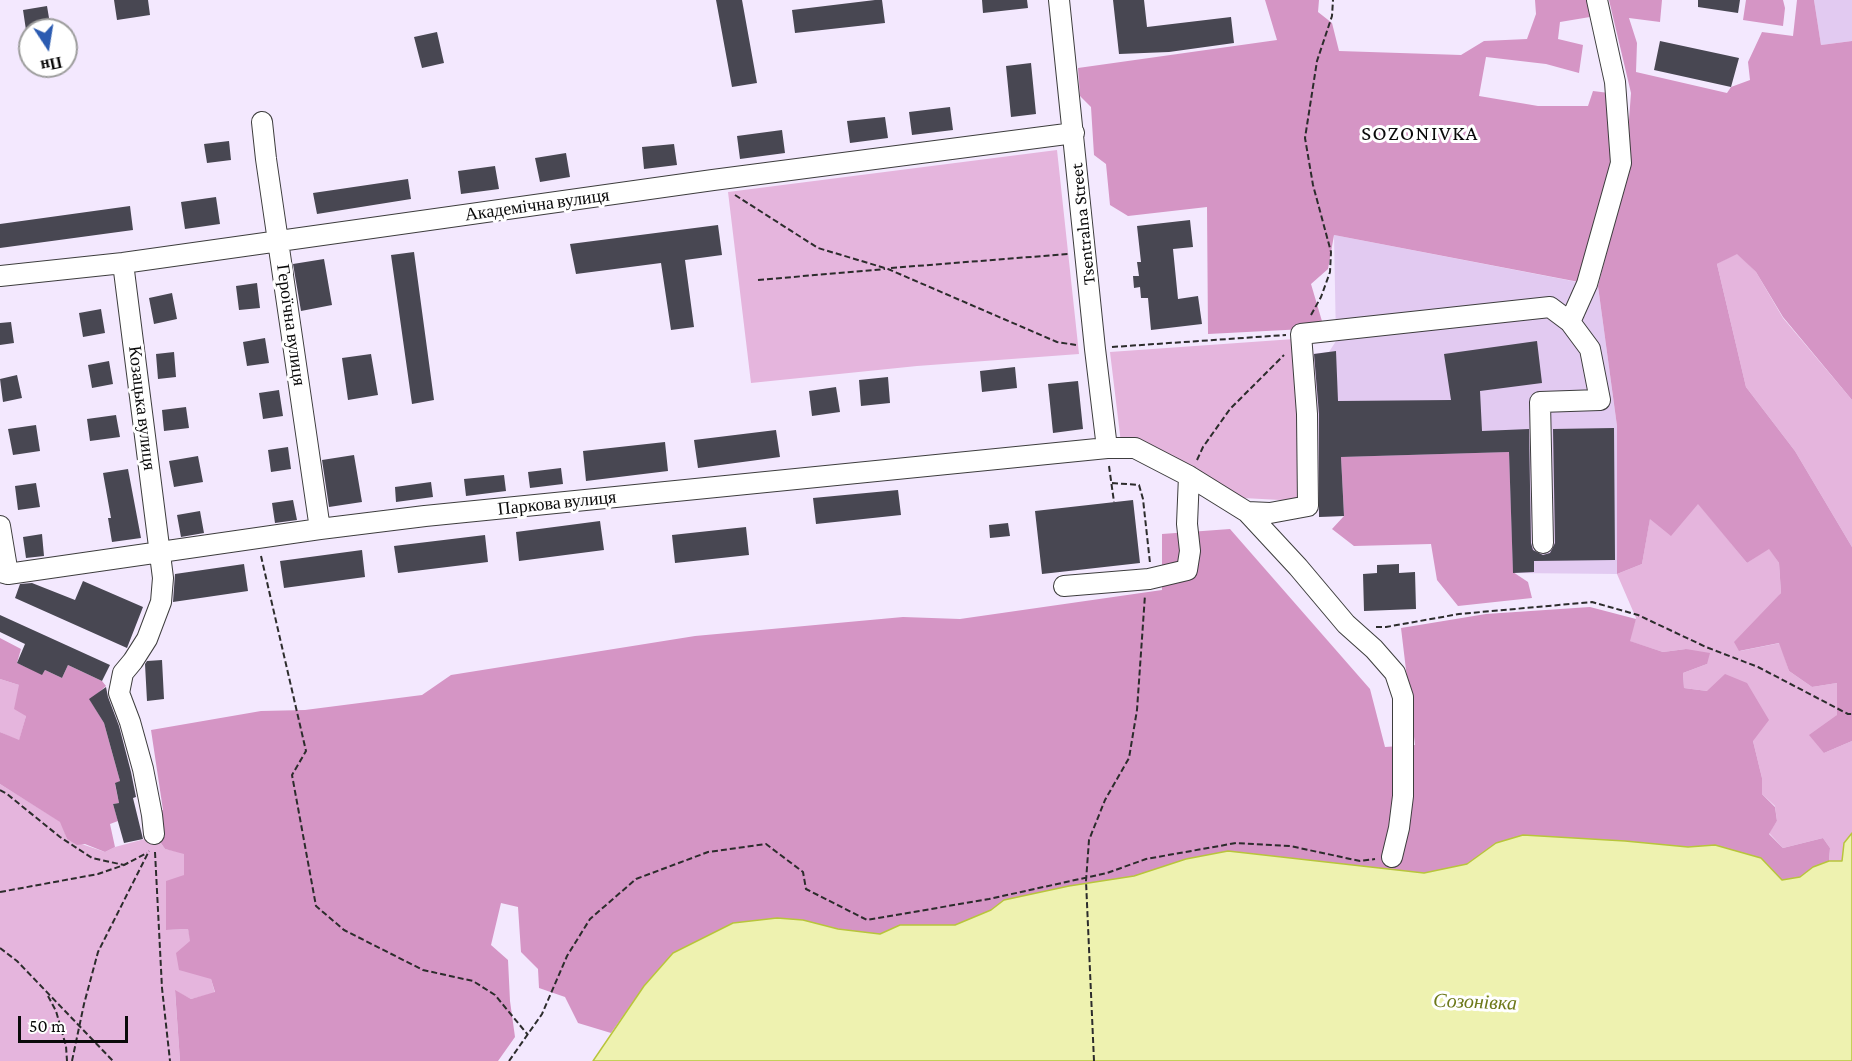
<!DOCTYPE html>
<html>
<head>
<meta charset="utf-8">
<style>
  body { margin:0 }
  #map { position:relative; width:1852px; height:1061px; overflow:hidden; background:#f3e8fe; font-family:"Crimson Pro",serif }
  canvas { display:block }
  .north { position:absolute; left:18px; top:18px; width:60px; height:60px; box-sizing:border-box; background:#fff; border:2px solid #9d9d9d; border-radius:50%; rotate:168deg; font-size:16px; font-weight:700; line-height:24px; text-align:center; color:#0a0a0a }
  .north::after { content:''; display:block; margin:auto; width:21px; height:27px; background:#2b5bb1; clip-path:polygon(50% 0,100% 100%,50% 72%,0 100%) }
  .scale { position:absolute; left:18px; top:1016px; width:110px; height:27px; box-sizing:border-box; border:3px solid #0a0a0a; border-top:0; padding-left:8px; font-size:18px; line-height:21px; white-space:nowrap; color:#0a0a0a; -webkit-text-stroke:4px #fff; paint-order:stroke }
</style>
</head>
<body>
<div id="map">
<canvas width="1852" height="1061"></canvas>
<div class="north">Пн</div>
<div class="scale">50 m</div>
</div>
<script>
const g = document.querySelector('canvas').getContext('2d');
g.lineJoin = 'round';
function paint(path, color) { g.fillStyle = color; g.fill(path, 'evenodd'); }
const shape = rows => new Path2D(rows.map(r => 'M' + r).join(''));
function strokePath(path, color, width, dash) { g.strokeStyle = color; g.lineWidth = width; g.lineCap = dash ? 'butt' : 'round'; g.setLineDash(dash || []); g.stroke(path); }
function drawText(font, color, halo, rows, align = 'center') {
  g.font = font + ' "Crimson Pro",serif'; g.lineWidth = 6; g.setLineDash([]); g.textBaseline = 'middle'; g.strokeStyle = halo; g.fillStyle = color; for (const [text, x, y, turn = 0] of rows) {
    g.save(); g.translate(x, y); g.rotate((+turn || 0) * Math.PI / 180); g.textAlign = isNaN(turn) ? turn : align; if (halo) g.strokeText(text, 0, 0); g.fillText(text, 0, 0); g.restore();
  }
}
paint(shape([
  [1814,0,1852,0,1852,41,1821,45],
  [1334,235,1598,286,1617,426,1617,574,1513,573,1341,457,1344,516,1319,517,1311,354,1329,352,1336,341]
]), '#e2caf1');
paint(shape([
  [1057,150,1079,354,917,366,751,383,728,192],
  [1737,253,1756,272,1783,318,1852,400,1852,547,1795,451,1746,387,1717,264],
  [1294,339,1303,422,1299,501,1243,498,1139,443,1121,443,1110,352],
  [1698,503,1747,563,1769,548,1779,563,1781,593,1740,651,1780,643,1789,671,1812,687,1837,683,1837,715,1824,753,1852,741,1852,833,1844,843,1843,861,1829,861,1830,848,1823,838,1783,848,1769,833,1777,821,1775,806,1762,794,1762,778,1753,741,1707,691,1684,688,1683,673,1707,664,1686,649,1663,652,1629,641,1636,618,1617,574,1642,564,1650,518],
  [0,679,19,685,26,716,19,741,0,732],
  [0,784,61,822,67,839,105,852,115,847,156,836,165,849,184,853,184,875,166,930,188,929,191,941,211,979,215,993,191,999,175,991,180,1061,0,1061]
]), '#e5b5dd');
paint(shape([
  [1265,0,1319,0,1318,12,1332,23,1339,51,1461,55,1484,41,1527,39,1536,14,1535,0,1587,0,1590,17,1560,22,1558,39,1583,45,1579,73,1546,64,1486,57,1479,96,1538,106,1588,106,1593,91,1609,93,1615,163,1579,282,1334,235,1328,269,1311,284,1324,328,1208,334,1207,207,1128,216,1110,205,1106,164,1094,155,1091,107,1080,96,1078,68,1277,40],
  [1609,0,1662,0,1660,22,1629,18,1637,43,1636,72,1727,93,1731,87,1750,80,1748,62,1762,32,1793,36,1797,0,1814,0,1821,45,1852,41,1852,400,1783,317,1756,272,1737,254,1717,264,1746,387,1795,451,1852,547,1852,741,1824,753,1809,735,1837,715,1837,683,1812,687,1789,671,1779,643,1739,651,1734,642,1781,593,1779,563,1769,549,1747,563,1698,504,1671,536,1650,519,1642,564,1617,574,1617,426,1598,286,1624,186,1631,93],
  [1746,0,1783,0,1785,8,1783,26,1743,20],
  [1509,452,1513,572,1528,582,1532,598,1458,606,1437,580,1431,544,1354,546,1332,529,1344,516,1341,457],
  [1230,529,1370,689,1385,747,1415,745,1401,628,1486,614,1590,607,1636,619,1630,641,1663,652,1686,649,1710,653,1707,664,1683,673,1684,688,1707,691,1725,674,1747,683,1769,720,1753,741,1762,778,1762,794,1775,807,1777,821,1769,834,1783,848,1823,838,1830,848,1829,861,1813,867,1800,877,1782,880,1761,858,1715,845,1688,847,1625,841,1496,843,1467,864,1424,873,1228,851,1186,859,1134,876,1069,886,1004,900,991,910,955,925,900,925,880,934,837,929,803,920,673,953,644,986,611,1033,578,1023,565,997,539,988,538,969,521,952,518,907,501,903,491,945,508,960,510,1001,515,1037,498,1061,180,1061,175,990,191,999,215,992,211,979,179,970,176,953,190,941,188,929,166,930,166,881,184,875,184,854,165,849,156,836,158,811,163,810,151,730,261,711,305,710,422,695,451,675,695,636,903,617,960,619,1162,590,1162,534],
  [0,638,21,649,17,663,42,674,45,670,62,678,68,665,102,681,106,686,90,700,104,723,120,781,115,784,119,803,113,804,118,821,110,824,115,847,105,852,85,844,77,845,67,839,60,822,0,784,0,732,19,740,26,716,14,709,19,685,0,679]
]), '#d595c5');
const water = shape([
  [1852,833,1852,1061,593,1061,644,986,673,953,733,923,777,918,803,920,838,929,880,934,900,925,955,925,991,910,1004,900,1069,886,1134,876,1186,859,1228,851,1424,873,1467,864,1496,843,1523,835,1625,841,1688,847,1715,845,1761,858,1782,880,1800,877,1813,867,1829,861,1842,861,1844,843,1852,833]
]);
paint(water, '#eef2b0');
strokePath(water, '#b8c53b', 1.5);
paint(shape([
  [114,0,148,0,150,15,117,20],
  [716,0,742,0,757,83,732,87],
  [875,0,882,0,885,23,795,33,792,10],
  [982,0,1027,0,1028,8,983,13],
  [1113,0,1144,0,1147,27,1231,17,1234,43,1169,52,1119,54],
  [1698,0,1740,0,1738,13,1698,7],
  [47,6,51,30,26,30,23,10],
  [437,32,444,63,422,68,414,37],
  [1660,41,1739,58,1731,87,1654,70],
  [1031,63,1036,114,1011,117,1006,66],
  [950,107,953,130,912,135,909,112],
  [885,117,888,138,850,143,847,121],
  [782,130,785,153,740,159,737,136],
  [229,141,231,160,207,163,204,144],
  [674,144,677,165,644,169,642,147],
  [566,153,570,177,540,182,535,158],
  [495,166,499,189,461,194,458,171],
  [408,179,411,199,317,214,313,193],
  [216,197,220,224,185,229,181,202],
  [130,206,133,230,0,248,0,224],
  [1190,220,1193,247,1173,249,1178,299,1198,296,1202,324,1151,330,1148,298,1141,298,1140,287,1134,288,1133,276,1139,276,1137,262,1141,262,1137,226],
  [718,225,722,255,685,260,694,327,671,330,661,263,576,274,570,244],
  [414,252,434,400,412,404,391,255],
  [324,259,332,305,301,311,293,264],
  [257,283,260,308,239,310,236,286],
  [172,293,177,319,154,324,149,298],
  [101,309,105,333,83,337,79,313],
  [11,322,14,343,0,345,0,323],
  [265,338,269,363,247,366,243,342],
  [1537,341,1542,383,1480,391,1482,431,1529,429,1531,543,1533,550,1543,555,1550,553,1555,543,1553,429,1614,428,1615,560,1534,561,1534,572,1513,573,1509,452,1341,457,1344,516,1319,517,1319,414,1314,354,1336,351,1338,401,1451,400,1444,354],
  [174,352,176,377,158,379,156,354],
  [371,354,378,395,348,400,342,358],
  [109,361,113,384,92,388,88,365],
  [1015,367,1017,388,982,392,980,371],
  [17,375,22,398,3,402,0,379],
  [888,377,890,403,861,406,859,380],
  [1078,381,1083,429,1053,433,1048,384],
  [836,387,840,412,812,416,809,391],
  [279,390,283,416,263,419,259,393],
  [186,407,189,428,164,431,162,410],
  [116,415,120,437,90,441,87,419],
  [36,425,40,451,13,455,8,429],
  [776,430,780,457,698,468,694,440],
  [665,442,668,471,586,481,583,451],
  [288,447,291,469,271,472,268,450],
  [354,455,362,502,329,507,322,460],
  [198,456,203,482,174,487,169,461],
  [561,468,563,484,530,488,528,472],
  [128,469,141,538,112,542,108,518,111,518,103,473],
  [504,475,506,491,466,496,464,479],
  [431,482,433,497,396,502,395,487],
  [36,483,40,507,18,510,15,486],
  [898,490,901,515,816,524,813,498],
  [293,500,297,520,275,523,272,503],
  [1133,500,1140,563,1042,574,1035,511],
  [200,511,204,533,181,537,177,515],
  [600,521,604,550,519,561,516,532],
  [1008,523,1010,536,990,538,989,525],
  [746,527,749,555,675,563,672,535],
  [42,534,44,556,26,558,23,537],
  [485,535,488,562,398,573,394,546],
  [362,550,365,577,284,588,280,561],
  [244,564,248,591,173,602,175,574],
  [1399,564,1399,573,1415,572,1416,609,1364,611,1363,574,1377,573,1377,565],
  [83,581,143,607,127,648,15,598,20,584,32,583,75,600],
  [0,615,110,665,102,681,68,665,62,678,45,670,42,675,17,663,25,644,0,632],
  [162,660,164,699,147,701,145,664,147,661],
  [106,687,108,697,119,726,131,772,136,797,133,798,143,839,124,843,113,804,119,803,115,783,120,781,104,723,89,699]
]), '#484752');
const minor = shape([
  [1059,0,1095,349,1107,448],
  [262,122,266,159,320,529],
  [123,263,163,578,161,602,147,639,133,661,123,673,119,693,130,722,143,769,152,815,154,834],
  [0,276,123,263,713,180,1074,133],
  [1570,322,1587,284,1621,163,1615,82,1597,0],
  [1247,512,1270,513,1308,506,1307,414,1301,334,1550,307,1570,322,1590,349,1600,400,1540,402,1543,543],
  [0,526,8,574],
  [0,572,8,574,320,529,425,516,1107,448,1135,448,1189,476,1247,512,1298,567,1346,624,1374,649,1395,673,1403,697,1403,796,1399,828,1392,857],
  [1064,586,1149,579,1187,570,1190,551,1187,524,1189,476]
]);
strokePath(minor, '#3d3d3d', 22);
strokePath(shape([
  [735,195,818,248,888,269,1057,342,1076,345],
  [891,268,1068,254],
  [758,280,885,269],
  [1311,315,1321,297,1330,272,1331,252,1313,185,1305,138,1317,61,1332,16,1333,0],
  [1112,347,1286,335],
  [1197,460,1203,447,1230,409,1284,355],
  [1109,466,1114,502],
  [1112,483,1139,485,1143,499,1150,563],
  [261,556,306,751,292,775,316,906,344,930,423,970,473,981,495,995,528,1035],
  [1376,627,1386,627,1459,614,1592,602,1638,615,1706,647,1758,667,1848,714,1852,714],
  [0,790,7,794,60,837,92,858,124,865],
  [155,852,162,988,170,1061],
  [0,892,98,874,124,865,147,853],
  [0,948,17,961,113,1061],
  [48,996,56,1011,66,1046,67,1061],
  [72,1061,84,1004,98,952,149,851],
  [509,1061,542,1014,567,956,590,919,636,879,708,852,766,844,803,872,806,889,867,920,989,899,1107,873,1146,859,1236,843,1290,846,1360,861,1375,859],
  [1094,1061,1086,881,1089,840,1105,800,1129,758,1137,710,1145,595]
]), '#2c2c2c', 2, [6, 3]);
strokePath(minor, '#fff', 20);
drawText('18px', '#0a0a0a', '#fff', [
  ["Академічна вулиця",537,205,-8],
  ["Tsentralna Street",1083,224,-96],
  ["Героїчна вулиця",291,325,82],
  ["Козацька вулиця",142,408,83],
  ["Паркова вулиця",557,503,-6]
]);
drawText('italic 20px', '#6d791a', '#fff', [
  ["Созонівка",1475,1002,2]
]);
g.letterSpacing = '1.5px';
drawText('21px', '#0a0a0a', '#fff', [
  ["SOZONIVKA",1420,134]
]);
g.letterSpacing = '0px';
</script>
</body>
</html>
